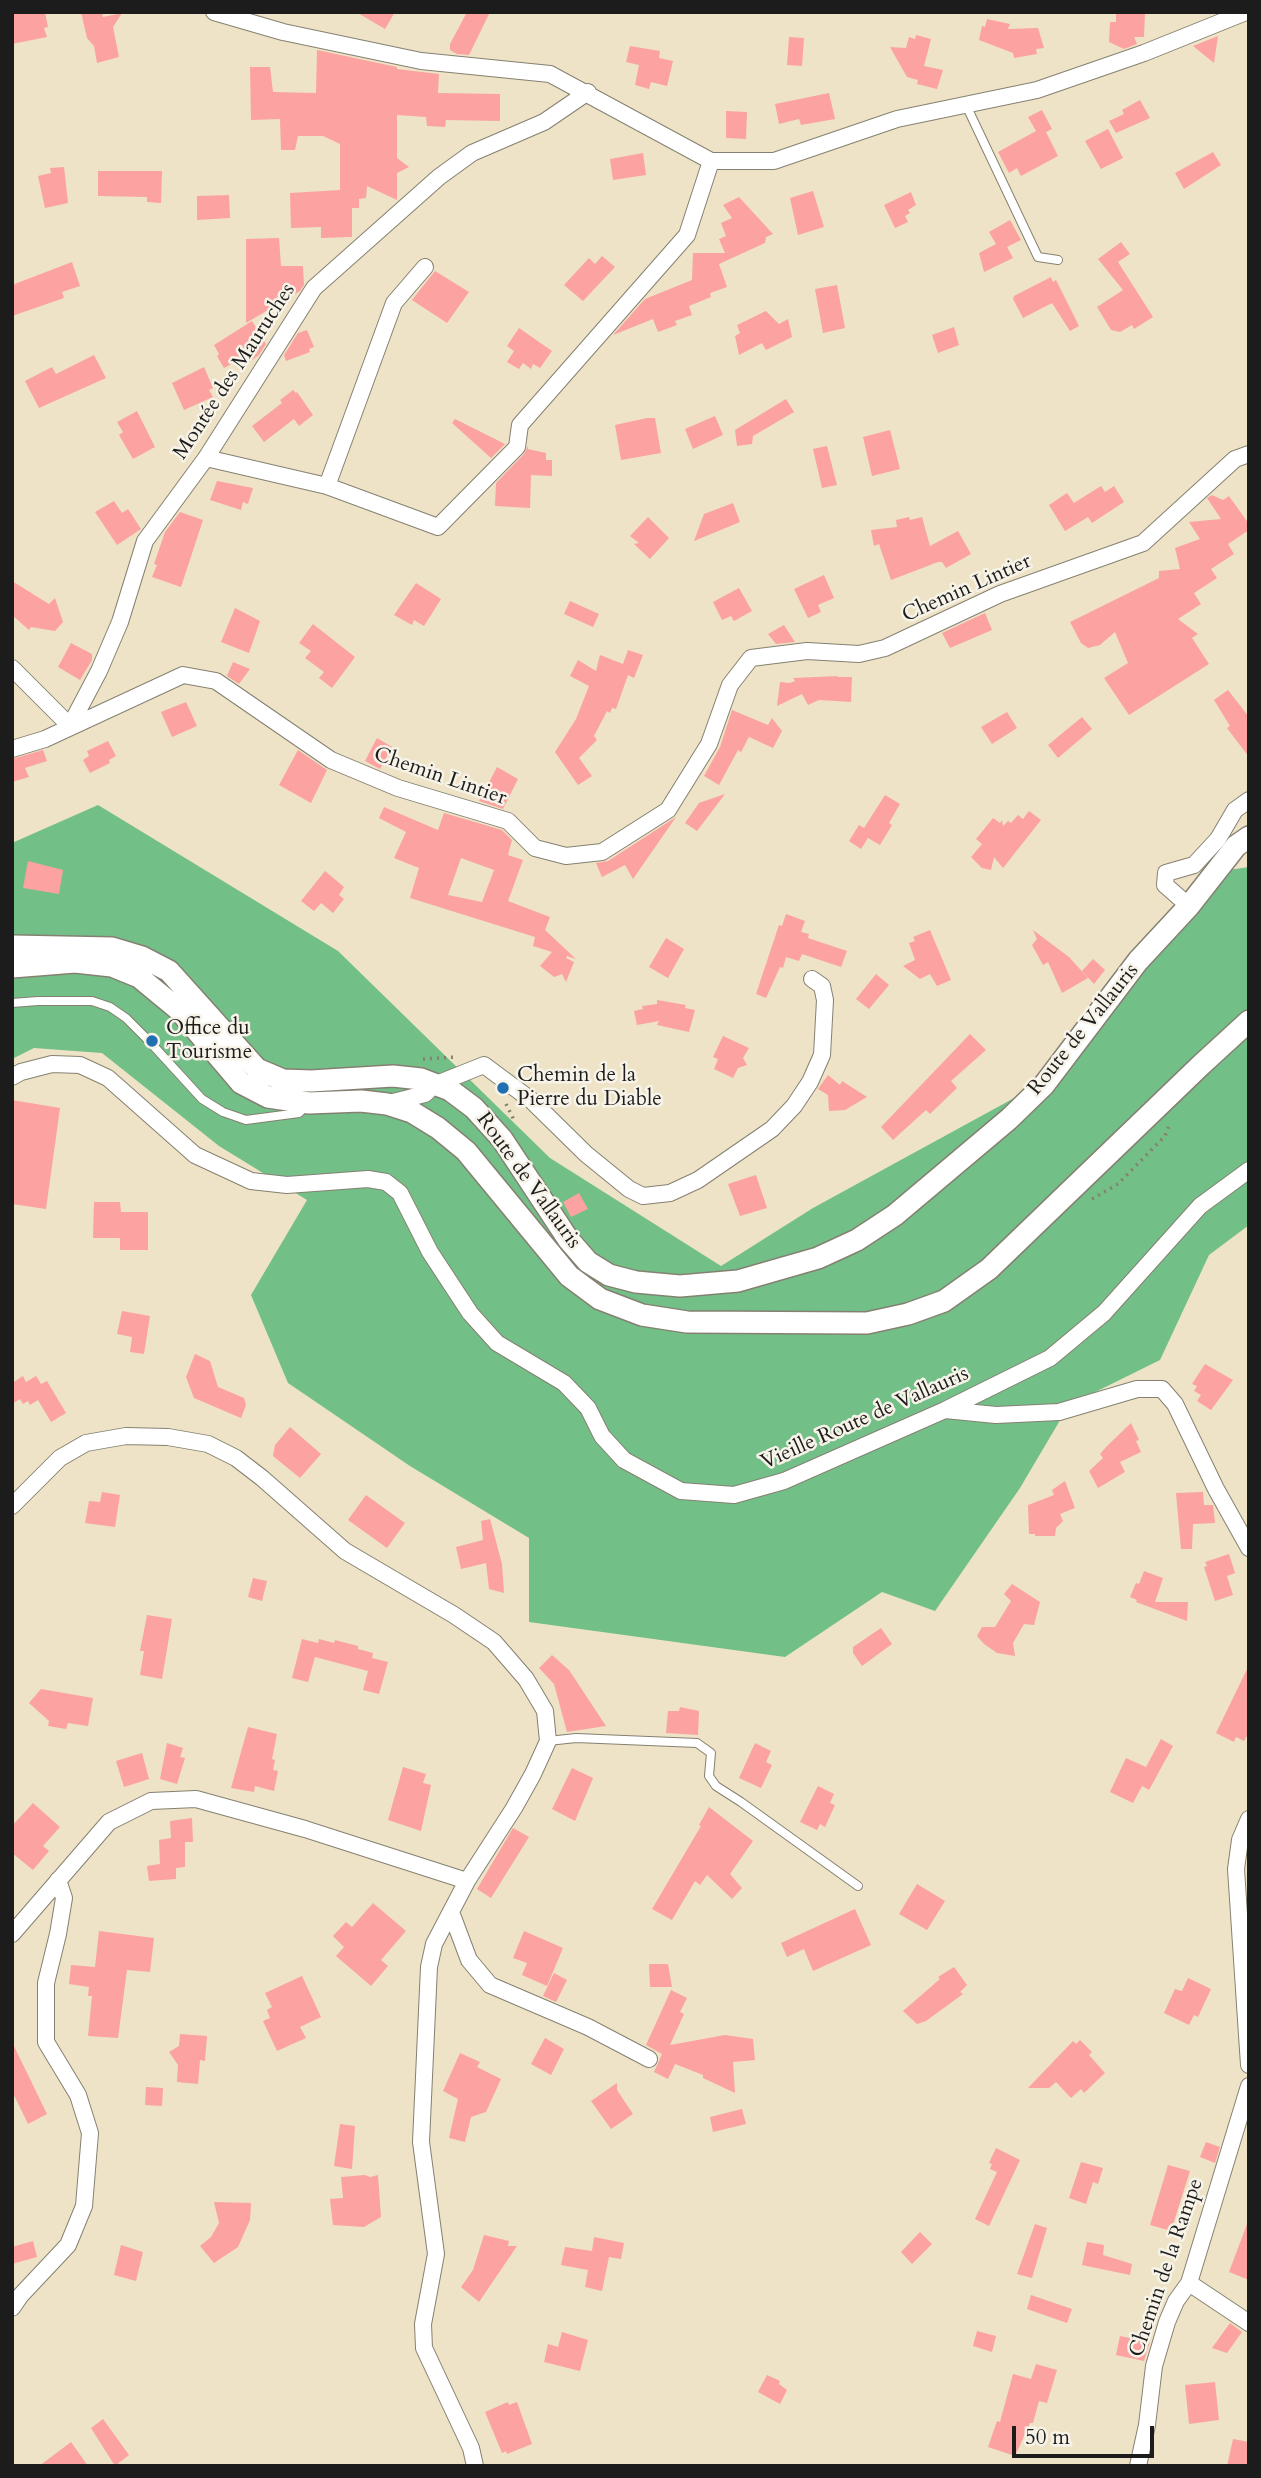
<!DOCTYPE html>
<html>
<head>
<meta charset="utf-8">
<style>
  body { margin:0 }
  #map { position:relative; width:1261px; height:2478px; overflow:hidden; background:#eee3c6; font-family:Cardo,serif }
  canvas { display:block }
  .frame { position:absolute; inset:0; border:14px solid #1c1c1c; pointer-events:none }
  .scale { position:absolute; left:1012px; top:2426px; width:142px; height:32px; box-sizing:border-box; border:4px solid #1c1c1c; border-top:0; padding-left:9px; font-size:21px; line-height:24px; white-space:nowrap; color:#1c1c1c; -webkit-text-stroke:5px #f7f3e8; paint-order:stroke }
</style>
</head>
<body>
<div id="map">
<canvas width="1261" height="2478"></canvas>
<div class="frame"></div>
<div class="scale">50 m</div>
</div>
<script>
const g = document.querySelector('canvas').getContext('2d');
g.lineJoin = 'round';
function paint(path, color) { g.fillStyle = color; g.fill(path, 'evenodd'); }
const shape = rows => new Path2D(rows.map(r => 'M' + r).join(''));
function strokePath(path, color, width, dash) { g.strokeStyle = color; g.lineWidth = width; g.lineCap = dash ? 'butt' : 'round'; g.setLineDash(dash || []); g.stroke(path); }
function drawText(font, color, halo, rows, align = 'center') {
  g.font = font + ' Cardo,serif'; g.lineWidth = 5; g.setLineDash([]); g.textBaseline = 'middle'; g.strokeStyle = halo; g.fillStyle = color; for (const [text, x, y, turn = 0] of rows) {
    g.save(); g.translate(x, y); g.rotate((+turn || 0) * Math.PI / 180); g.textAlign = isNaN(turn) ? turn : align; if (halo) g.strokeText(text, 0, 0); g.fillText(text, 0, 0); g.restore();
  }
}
paint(shape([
  [98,805,338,951,550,1158,721,1266,813,1208,1027,1091,1228,870,1249,867,1249,1225,1209,1255,1160,1360,1069,1405,1020,1488,935,1611,882,1592,785,1657,529,1622,529,1538,410,1466,288,1383,251,1295,307,1200,219,1146,102,1053,34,1048,12,1059,12,843]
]), '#72bf88');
paint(shape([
  [12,12,45,12,48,27,44,28,47,37,12,44],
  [81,12,102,12,103,17,122,13,113,27,119,57,97,63,94,46,87,38],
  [356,12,395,12,385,29],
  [467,12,490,12,469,55,457,54,450,50,450,44],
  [1116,12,1145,12,1144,37,1134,37,1137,44,1124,49,1109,42,1110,22,1116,22],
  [987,19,1010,24,1008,29,1038,28,1044,48,1036,49,1037,54,1014,58,1013,53,979,40,982,26,985,27],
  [916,35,931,39,924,66,943,70,937,89,917,84,918,80,907,77,890,47,906,48,909,37,915,39],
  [1218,36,1214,63,1193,46],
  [789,37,804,38,802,66,787,65],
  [630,46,660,51,659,58,673,61,667,86,651,82,649,89,635,85,639,65,626,62],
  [317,50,397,67,397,69,439,74,438,93,500,94,500,121,446,120,445,127,427,126,426,117,397,115,397,158,409,167,397,173,397,200,367,186,366,198,359,199,359,208,352,208,352,237,321,238,321,227,291,228,290,193,340,190,340,144,323,136,298,136,295,150,281,150,280,119,251,120,250,67,270,67,273,92,316,93],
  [829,93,835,119,801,125,799,119,779,124,775,104],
  [1140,100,1150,118,1116,133,1109,121,1124,114,1122,110],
  [1042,110,1052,129,1046,132,1058,156,1021,176,1017,168,1009,173,998,152,1036,131,1028,117],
  [726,111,747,112,746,139,726,138],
  [1108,129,1123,158,1101,169,1085,141],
  [1213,152,1221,165,1184,189,1175,173],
  [643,153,646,175,613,180,610,159],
  [64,167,68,203,45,208,38,176,51,173,50,168],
  [98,171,162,171,161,203,147,202,147,197,98,196],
  [813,191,824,227,798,235,790,198],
  [911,192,916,205,908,210,910,213,905,216,908,222,895,228,884,205],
  [229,195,230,218,197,220,197,196],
  [739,197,773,234,766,237,765,243,719,264,727,287,710,293,711,297,689,306,692,315,675,321,677,325,658,332,653,319,613,335,645,299,692,280,693,253,725,253,719,239,726,236,721,223,732,218,723,205],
  [1010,220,1021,240,1007,247,1013,258,984,272,979,253,996,244,989,232],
  [279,238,281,266,303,266,304,285,300,291,246,323,246,239],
  [1121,242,1130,254,1118,262,1153,317,1134,329,1132,325,1120,332,1111,330,1097,307,1123,290,1098,259],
  [602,256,615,267,583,301,564,285,589,258,595,264],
  [72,262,80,286,62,292,64,298,12,316,12,285],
  [435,271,469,292,447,323,412,300],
  [1051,277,1053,282,1056,280,1079,326,1070,331,1052,303,1023,318,1013,299,1014,296],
  [837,285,845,328,823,333,815,289],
  [766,311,779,324,788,319,792,337,766,350,762,343,739,355,735,336,740,333,737,325],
  [252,321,266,344,259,355,244,366,242,362,237,365,235,362,224,368,217,356,219,354,214,345],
  [954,327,959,345,938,353,932,335],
  [519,328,552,351,540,368,533,364,531,369,523,363,519,369,507,362,514,351,507,346],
  [307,330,314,347,309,349,310,352,286,361,284,355,298,333],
  [94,355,106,378,39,408,25,381,52,367,56,374],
  [204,367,213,388,209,390,213,397,184,410,172,383],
  [293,390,296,393,297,392,313,415,299,426,294,419,264,442,252,426,282,403,280,400],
  [786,399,794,412,753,436,752,444,737,446,735,430],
  [137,411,155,447,133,459,119,435,123,432,117,422],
  [715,416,723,435,693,449,685,429],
  [647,418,655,418,661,453,621,460,615,425],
  [455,419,505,444,491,458,452,423],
  [890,430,900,469,872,476,863,437],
  [528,446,528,449,546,453,546,460,552,460,552,476,531,475,530,508,495,506,496,483,524,454],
  [827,446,837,485,822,488,813,449],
  [217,481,253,488,248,504,243,502,241,510,210,500],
  [1101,486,1105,492,1114,486,1124,502,1092,523,1088,517,1065,531,1049,505,1067,493,1074,503],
  [1212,495,1223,500,1229,496,1249,524,1249,530,1228,544,1234,554,1211,569,1217,578,1194,593,1201,604,1178,619,1198,634,1192,638,1209,664,1129,715,1104,678,1128,663,1115,632,1100,645,1088,648,1081,643,1070,622,1159,578,1159,571,1180,569,1175,548,1200,539,1189,522,1221,519,1207,498],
  [114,501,122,513,128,509,141,529,117,545,95,512],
  [733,503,740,522,694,541,704,514],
  [180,512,203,520,181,587,152,577,157,565,154,564,165,532],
  [648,517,669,538,650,559,634,544,639,543,630,536],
  [909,517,910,520,922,517,930,546,958,531,971,554,946,568,942,562,938,562,891,580,879,544,874,546,871,530,897,527,896,520],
  [824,575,834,598,818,605,821,612,808,618,794,589],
  [12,581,49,604,55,598,63,622,55,631,31,627,29,630,12,615],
  [416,583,441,599,424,626,414,620,412,625,394,615],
  [739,588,752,611,734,621,731,616,722,620,713,602],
  [570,601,599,614,593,627,564,614],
  [235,608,260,621,249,653,221,642],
  [985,613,992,630,950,648,942,633],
  [313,624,355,657,332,688,319,678,324,672,305,658,311,651,299,643],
  [784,625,795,642,776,644,768,634],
  [71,643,92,654,92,660,80,680,58,667],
  [628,650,643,655,634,678,628,675,616,709,612,708,610,713,607,711,594,736,597,740,579,758,592,776,578,785,555,752,576,719,589,686,570,676,578,660,596,671,600,655,623,664],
  [233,662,250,669,239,684,227,676],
  [839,676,837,677,852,677,851,702,819,700,808,705,802,694,777,706,780,682,790,683,795,681,793,678],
  [1228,690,1249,717,1249,757,1227,728,1230,726,1214,700],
  [186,702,197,726,172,737,161,712],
  [732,710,768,725,772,718,782,731,773,748,749,737,741,752,738,750,719,785,704,776,720,747],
  [1007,712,1017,728,992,744,981,727],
  [1082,717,1092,729,1058,758,1048,745],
  [377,738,392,747,380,769,365,761],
  [108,741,116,756,109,760,110,763,90,773,83,760,89,756,87,751],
  [43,750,47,761,25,768,29,777,12,782,12,759],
  [298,750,327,770,311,803,279,785],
  [497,767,518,779,503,809,479,801],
  [725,794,697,831,685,823,699,803],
  [885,795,900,804,889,823,892,825,880,845,868,838,861,849,849,841,859,825,864,828],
  [384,807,438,830,444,813,502,830,512,840,508,855,523,860,508,901,550,917,545,930,576,959,567,956,566,958,574,962,566,982,562,974,554,977,540,966,552,952,533,946,535,937,410,898,419,868,394,858,406,832,379,818],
  [461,858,494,870,482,902,448,895],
  [1029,811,1041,820,1003,868,994,857,991,870,982,868,971,857,982,844,976,839,993,818,1000,823,1002,820,1003,826,1008,821,1011,823,1018,815,1023,819],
  [676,817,633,879,625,865,602,877,596,863,608,861],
  [28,861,63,870,59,894,23,888],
  [325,871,344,887,339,895,344,899,333,913,321,903,314,911,301,901],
  [786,914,805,921,801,932,809,934,808,938,847,951,841,967,802,954,799,961,786,957,783,968,780,967,766,998,756,994,779,925,782,926],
  [930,930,951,980,937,986,930,974,920,979,903,966,915,960,909,943,915,941,913,937],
  [1033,930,1069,957,1088,978,1062,993,1048,962,1043,965,1032,945,1037,939],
  [666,938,684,949,668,978,649,967],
  [1093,959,1105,970,1094,984,1082,971],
  [876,974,889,985,869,1009,856,999],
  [657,1000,686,1005,685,1008,695,1010,689,1032,657,1025,659,1021,637,1025,634,1011,643,1009,642,1006,657,1004],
  [970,1034,986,1050,951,1081,957,1088,930,1114,926,1110,893,1140,881,1127],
  [723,1036,749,1048,743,1058,747,1065,738,1068,733,1078,714,1069,718,1059,713,1057],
  [828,1075,840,1085,842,1081,867,1097,845,1110,829,1111,828,1095,818,1089],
  [12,1100,60,1108,46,1209,12,1204],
  [756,1175,767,1208,740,1216,728,1184],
  [579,1193,588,1209,571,1217,563,1202],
  [94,1202,120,1202,121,1212,148,1212,148,1250,120,1250,120,1238,93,1238],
  [122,1311,150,1316,144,1354,130,1352,132,1337,117,1334],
  [195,1354,210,1361,218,1387,244,1398,246,1405,241,1418,194,1398,186,1377],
  [1205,1364,1233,1380,1211,1410,1197,1401,1201,1395,1194,1391,1197,1386,1192,1384],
  [23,1376,26,1382,36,1376,41,1384,47,1381,66,1413,51,1422,38,1400,30,1405,28,1401,23,1404,20,1399,12,1404,12,1383],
  [1131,1423,1139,1440,1136,1441,1141,1452,1120,1462,1125,1472,1098,1488,1089,1471,1103,1458,1100,1454,1107,1446],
  [290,1427,321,1454,300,1478,273,1456,275,1445],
  [1065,1481,1075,1508,1060,1514,1063,1521,1056,1528,1055,1536,1035,1536,1035,1534,1029,1534,1028,1505,1054,1495,1052,1490],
  [102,1492,120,1495,115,1527,85,1523,89,1501,100,1502],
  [1203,1492,1204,1505,1213,1505,1215,1523,1193,1524,1192,1549,1181,1549,1176,1493],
  [366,1495,405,1523,387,1548,348,1520],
  [490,1519,502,1564,504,1593,489,1589,486,1563,461,1569,456,1547,483,1540,481,1521],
  [1229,1554,1235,1573,1227,1576,1233,1595,1215,1601,1204,1567,1207,1566,1205,1562],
  [1144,1571,1163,1578,1155,1602,1188,1602,1187,1621,1136,1602,1137,1600,1130,1597,1136,1583,1139,1584],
  [253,1578,267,1581,262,1601,248,1597],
  [1012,1584,1040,1602,1034,1625,1024,1624,1013,1643,1015,1656,997,1653,984,1644,977,1636,982,1627,995,1627,1011,1601,1004,1594],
  [147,1615,172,1619,162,1679,140,1675,144,1651,140,1651],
  [881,1628,892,1644,862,1666,853,1653,853,1647],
  [302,1639,318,1643,319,1639,334,1643,335,1640,358,1646,358,1649,373,1653,372,1658,388,1662,379,1694,363,1690,368,1671,315,1657,308,1682,292,1678],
  [552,1655,569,1670,606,1726,567,1732,554,1684,539,1668],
  [1249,1665,1249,1732,1244,1741,1236,1737,1234,1742,1216,1733],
  [41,1689,93,1698,88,1726,68,1723,66,1729,48,1726,49,1721,29,1703],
  [680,1707,699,1711,698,1735,666,1733,668,1711,679,1711],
  [248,1727,277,1734,272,1759,275,1760,273,1770,278,1771,274,1791,255,1786,254,1792,231,1788],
  [1161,1739,1173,1746,1149,1790,1142,1786,1133,1803,1110,1792,1126,1758,1146,1767],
  [167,1743,183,1748,180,1757,185,1758,177,1784,160,1779],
  [755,1743,771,1751,766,1762,772,1765,761,1788,739,1778],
  [142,1753,149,1779,124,1787,116,1761],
  [403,1767,426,1774,423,1783,431,1785,421,1831,388,1820],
  [572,1768,593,1778,575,1821,552,1809],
  [818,1786,834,1794,830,1803,835,1805,825,1827,820,1824,817,1830,800,1822],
  [33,1803,60,1827,43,1846,49,1851,33,1870,12,1853,12,1826],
  [709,1807,753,1841,730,1874,742,1888,732,1899,707,1875,700,1885,695,1881,672,1920,652,1909,701,1826,699,1825],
  [192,1818,193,1842,185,1842,185,1867,176,1868,176,1879,149,1881,147,1866,160,1864,159,1840,171,1838,170,1821],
  [513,1828,529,1837,491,1898,477,1889],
  [917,1884,945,1901,927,1930,899,1914],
  [373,1903,406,1931,381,1960,388,1966,371,1986,336,1956,344,1947,333,1936,346,1922,352,1927],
  [855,1909,871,1945,813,1971,804,1949,787,1957,781,1943],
  [99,1931,154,1938,150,1972,127,1970,118,2038,88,2036,92,1996,88,1996,89,1987,69,1984,71,1965,95,1967],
  [524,1931,563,1948,547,1986,522,1975,527,1963,513,1958],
  [649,1964,668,1964,672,1987,650,1987],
  [954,1967,967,1985,960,1992,963,1994,926,2021,917,2024,903,2011,940,1979,938,1977],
  [554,1973,567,1980,556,2002,543,1996],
  [302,1976,321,2017,300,2027,306,2038,277,2051,263,2021,270,2018,267,2010,272,2007,265,1993],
  [1188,1978,1211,1989,1198,2017,1194,2015,1189,2025,1164,2013,1175,1989,1182,1991],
  [671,1990,687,1998,680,2012,684,2014,670,2045,725,2035,753,2039,755,2060,733,2062,735,2093,703,2078,703,2075,675,2064,668,2079,654,2072,662,2054,646,2045],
  [180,2034,207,2036,205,2061,200,2060,198,2084,177,2082,178,2065,169,2052,179,2046],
  [545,2038,564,2049,551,2075,531,2064],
  [1080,2040,1092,2052,1089,2055,1105,2073,1084,2093,1081,2089,1071,2098,1056,2082,1049,2088,1028,2088,1073,2041,1076,2044],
  [12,2042,47,2114,28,2124,12,2091],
  [460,2053,480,2062,477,2067,501,2079,486,2112,471,2117,465,2142,449,2138,458,2099,443,2091],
  [617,2083,617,2090,633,2114,611,2129,591,2101],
  [146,2087,163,2088,162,2106,145,2105],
  [742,2109,746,2124,713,2132,710,2117],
  [340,2124,355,2126,352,2169,334,2166],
  [1206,2142,1220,2147,1215,2163,1200,2157],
  [996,2148,1020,2160,989,2226,975,2219,997,2172,990,2169,992,2164,989,2163],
  [1081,2162,1103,2168,1098,2184,1093,2182,1086,2204,1069,2198],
  [1168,2165,1190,2171,1171,2231,1150,2225],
  [365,2175,370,2177,378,2175,381,2217,364,2227,333,2225,330,2199,343,2198,341,2177],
  [214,2202,251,2203,250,2220,238,2247,214,2263,200,2246,211,2237,219,2223],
  [1035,2224,1047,2228,1032,2278,1017,2274],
  [1247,2224,1249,2224,1249,2280,1229,2272],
  [920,2232,932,2244,912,2264,901,2252],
  [484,2235,509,2241,508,2246,517,2246,479,2302,461,2287,473,2270],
  [594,2237,624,2243,621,2259,609,2257,602,2291,585,2287,588,2270,561,2265,565,2247,592,2251],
  [33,2241,37,2257,12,2264,12,2247],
  [1087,2242,1104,2245,1103,2255,1132,2264,1130,2275,1082,2265],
  [121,2245,143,2252,136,2281,114,2275],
  [1031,2295,1072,2309,1067,2323,1027,2309],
  [1230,2323,1242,2332,1227,2353,1212,2348],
  [977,2331,996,2336,992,2352,973,2346],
  [562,2332,588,2340,580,2371,544,2362,548,2344,558,2347],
  [1120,2336,1150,2342,1144,2361,1116,2355],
  [1036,2364,1057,2370,1047,2403,1039,2401,1033,2423,1030,2423,1015,2456,988,2447,997,2421,1000,2422,1013,2374,1031,2379],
  [767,2375,780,2381,779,2384,787,2390,780,2404,758,2392],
  [1215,2382,1219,2420,1189,2424,1185,2385],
  [508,2402,509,2405,517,2402,532,2444,507,2454,506,2451,502,2453,485,2412],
  [103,2419,129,2455,115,2466,91,2428],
  [1233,2439,1249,2442,1249,2466,1227,2466],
  [71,2442,88,2466,39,2466]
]), '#fca2a1');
const service = shape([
  [966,105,1038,257,1058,260],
  [12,1003,38,1001,92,1001,110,1007,126,1018,149,1041,202,1099,223,1112,246,1120,299,1113,307,1105],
  [548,1741,576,1738,697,1743,711,1753,709,1776,716,1786,741,1802,858,1886]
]);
const minor = shape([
  [214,12,283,32,421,61,550,74,711,161,774,161,897,119,1037,90,1144,53,1246,12],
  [206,458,327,486,438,527,517,447,520,425,687,235,711,161],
  [327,486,394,303,425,267],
  [12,668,70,726],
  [70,726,99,671,120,622,145,541,206,458,314,288,439,177,472,153,544,122,588,92],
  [12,749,45,739,183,675,216,681,331,760,398,788,508,821,535,848,566,856,602,852,668,810,709,744,730,685,751,658,807,651,859,654,885,648,1000,594,1143,543,1235,459,1249,454],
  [1189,906,1165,885,1166,873,1194,865,1218,839,1235,810,1249,800],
  [12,1077,21,1072,52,1064,80,1065,108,1078,195,1155,251,1181,287,1185,368,1179,386,1182,400,1193,430,1252,470,1313,497,1343,564,1383,588,1408,602,1436,624,1460,681,1491,734,1495,784,1481,945,1410,1050,1358,1104,1313,1200,1206,1249,1170],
  [389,1103,425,1094,434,1085,484,1065,531,1100,586,1154,629,1189,643,1196,670,1193,698,1180,772,1129,794,1106,810,1082,822,1055,825,1000,822,986,812,979],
  [945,1410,996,1415,1059,1412,1137,1389,1162,1389,1175,1404,1216,1489,1249,1548],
  [12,1506,60,1458,86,1443,126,1436,168,1437,208,1444,236,1458,262,1478,345,1551,454,1615,494,1642,526,1679,545,1711,548,1741,533,1774,514,1808,467,1881,434,1944,429,1967,421,2142,436,2254,423,2324,424,2348,471,2448,475,2466],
  [1249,1819,1240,1840,1236,1869,1249,2065],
  [451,1912,469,1960,490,1985,588,2027,649,2059],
  [12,1934,109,1822,151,1801,196,1799,305,1829,467,1881],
  [1189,2283,1249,2323],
  [12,2308,21,2295,68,2245,84,2206,90,2133,78,2095,46,2042,46,1983,58,1934,64,1898,58,1880],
  [1138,2466,1147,2425,1154,2366,1167,2322,1176,2301,1189,2283,1249,2086]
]);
const secondary = shape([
  [12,946,112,948,142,957,169,971,257,1069,283,1080,311,1081,393,1076,421,1079,450,1090,474,1108,502,1139,568,1239,588,1262,609,1275,636,1282,680,1286,738,1281,818,1258,857,1240,895,1215,1009,1119,1044,1085,1138,961,1189,906,1236,846,1249,837],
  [12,967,75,962,112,966,139,977,179,1010,241,1083,268,1097,309,1103,361,1101,387,1104,412,1112,438,1128,466,1151,569,1276,600,1299,642,1315,687,1322,867,1323,908,1314,944,1301,989,1269,1201,1065,1249,1021]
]);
strokePath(service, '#858071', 10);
strokePath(minor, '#858071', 18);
strokePath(secondary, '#858071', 24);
strokePath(shape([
  [423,1059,457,1057],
  [506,1104,515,1122],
  [1092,1199,1118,1184,1165,1136,1170,1123]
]), '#858071', 3.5, [2, 5]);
strokePath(service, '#fff', 8);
strokePath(minor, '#fff', 16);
strokePath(secondary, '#fff', 21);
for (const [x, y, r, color] of [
  [152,1041,7,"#1f6fb2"],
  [503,1088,7,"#1f6fb2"]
]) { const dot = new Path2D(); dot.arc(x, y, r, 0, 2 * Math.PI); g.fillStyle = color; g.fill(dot); strokePath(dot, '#f7f3e8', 2.5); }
drawText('21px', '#1c1c1c', '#f7f3e8', [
  ["Montée des Mauruches",235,372,-57],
  ["Chemin Lintier",967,589,-24],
  ["Chemin Lintier",440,777,19],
  ["Route de Vallauris",1084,1030,-51],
  ["Route de Vallauris",528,1181,54],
  ["Vieille Route de Vallauris",865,1419,-24],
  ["Chemin de la Rampe",1167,2268,-71]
]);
drawText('21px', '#1c1c1c', '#f7f3e8', [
  ["Office du",166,1029],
  ["Tourisme",166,1053],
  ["Chemin de la",517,1076],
  ["Pierre du Diable",517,1100]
], 'left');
</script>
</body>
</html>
